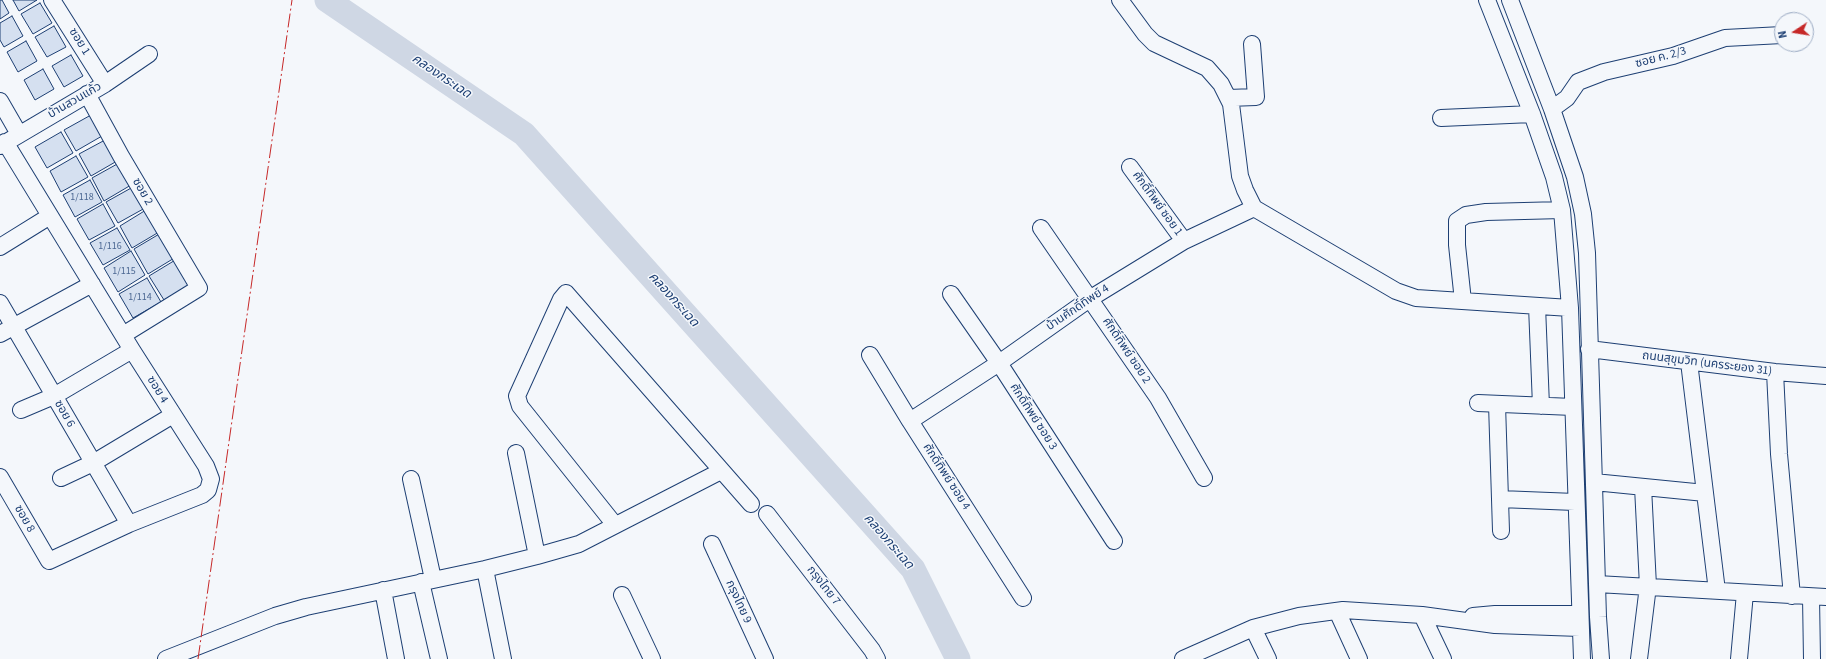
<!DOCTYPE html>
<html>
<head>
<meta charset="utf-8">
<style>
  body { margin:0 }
  #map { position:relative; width:1826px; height:659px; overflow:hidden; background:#f4f7fb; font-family:"Source Sans 3",sans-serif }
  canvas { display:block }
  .north { position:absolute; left:1774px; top:12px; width:40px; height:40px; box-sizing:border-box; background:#f4f7fb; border:1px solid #9eadc5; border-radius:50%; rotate:258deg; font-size:11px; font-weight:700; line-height:16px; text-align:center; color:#1d3f73 }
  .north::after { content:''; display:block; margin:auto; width:14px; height:18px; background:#c62828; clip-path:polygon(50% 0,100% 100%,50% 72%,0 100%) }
</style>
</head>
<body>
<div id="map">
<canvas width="1826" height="659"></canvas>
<div class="north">N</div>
</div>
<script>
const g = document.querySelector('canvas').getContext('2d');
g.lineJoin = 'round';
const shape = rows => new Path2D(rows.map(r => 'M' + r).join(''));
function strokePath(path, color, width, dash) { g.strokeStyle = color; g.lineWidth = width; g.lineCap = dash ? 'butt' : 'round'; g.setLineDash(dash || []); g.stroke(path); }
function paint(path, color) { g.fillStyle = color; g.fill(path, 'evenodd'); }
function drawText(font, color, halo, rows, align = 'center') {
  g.font = font + ' "Source Sans 3","Noto Sans Thai",sans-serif'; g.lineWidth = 3; g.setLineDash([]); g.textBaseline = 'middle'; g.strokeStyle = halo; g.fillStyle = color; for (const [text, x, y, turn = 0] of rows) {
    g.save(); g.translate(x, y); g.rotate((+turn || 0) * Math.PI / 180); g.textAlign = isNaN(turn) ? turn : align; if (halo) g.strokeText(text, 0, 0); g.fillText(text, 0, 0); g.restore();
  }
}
strokePath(shape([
  [327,0,524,134,913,569,958,659]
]), '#cfd7e4', 25);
const building = shape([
  [0,0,2,0,9,13,0,19,0,0],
  [13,0,37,0,19,11,13,0],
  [40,3,52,23,33,34,21,14,40,3],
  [12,16,23,36,4,47,0,40,0,23,12,16],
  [54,26,66,47,47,57,35,37,54,26],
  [26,41,37,61,18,72,7,52,26,41],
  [71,55,83,76,64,87,52,66,71,55],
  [43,69,54,89,35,100,24,80,43,69],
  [91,115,102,136,76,151,64,130,91,115],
  [61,132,73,153,47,168,35,147,61,132],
  [105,140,117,161,91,176,79,154,105,140],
  [76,156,88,177,61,192,50,171,76,156],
  [119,163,131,185,104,201,92,178,119,163],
  [90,180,102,202,75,217,63,195,90,180],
  [133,187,145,208,118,223,106,202,133,187],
  [103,204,115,226,89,240,77,219,103,204],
  [146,210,159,232,132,248,120,226,146,210],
  [117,228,130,250,103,265,90,243,117,228],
  [161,233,176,257,148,274,134,249,161,233],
  [131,251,145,275,118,292,104,268,131,251],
  [177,259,191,284,164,300,149,276,177,259],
  [147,278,161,302,133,318,119,294,147,278]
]);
paint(building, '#d5e0f0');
strokePath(building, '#1d3f73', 1);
const minor = shape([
  [52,0,105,84],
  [1120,0,1145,34,1154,43,1207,68,1221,84,1231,104,1240,176,1245,190,1254,208,1396,291,1416,298,1570,308],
  [1487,0,1532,114,1554,177,1562,210,1570,308,1582,659],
  [1510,0,1552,109,1575,177,1583,214,1587,253,1598,617,1601,659],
  [87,94,121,156,199,288,123,335],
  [1228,98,1256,97,1252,44],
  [0,101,19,134],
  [1552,109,1567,98,1578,82,1604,72,1673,56,1725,38,1782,35],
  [1441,118,1532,114],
  [0,146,105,84,149,54],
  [1130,167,1184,241],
  [1041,228,1158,398,1204,478],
  [0,247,50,216],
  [951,294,999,363,1114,541],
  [1463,301,1457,245,1457,221,1466,215,1486,212,1562,210],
  [0,303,129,524],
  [1537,306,1541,406],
  [0,334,92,284],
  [1589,349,1775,372,1826,376],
  [870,355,910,421,1023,598],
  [1689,362,1717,591],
  [1775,372,1779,454,1792,596],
  [1478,403,1573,407],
  [1497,404,1501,531],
  [21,410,54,396,132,350],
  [910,421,999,363,1091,298,1184,241,1254,208],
  [516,453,537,556],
  [0,477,49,561,129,524,202,495,208,490,211,479,206,466,132,350,5,142],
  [61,478,93,463,173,415],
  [411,479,433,579],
  [1594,482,1705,493],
  [1500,499,1575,502],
  [767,514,872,650,877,659],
  [615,525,520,406,517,396,561,299,566,293,751,504],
  [712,544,765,659],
  [485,569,503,659],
  [421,582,439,659],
  [1597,584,1826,597],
  [383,590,396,659],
  [622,595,652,659],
  [1811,597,1812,659],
  [1337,611,1359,659],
  [1422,615,1443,659],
  [1473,616,1495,614,1579,614],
  [1253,628,1268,659],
  [166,659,275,616,306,607,485,569,537,556,579,544,721,471],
  [1183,659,1253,628,1299,616,1343,610,1422,615,1495,625,1580,628],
  [1639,659,1648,586,1643,487],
  [1739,659,1745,593]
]);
strokePath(minor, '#1d3f73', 18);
strokePath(minor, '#f4f7fb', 16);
strokePath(shape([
  [198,659,292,0]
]), '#c62828', 1, [14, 3, 2, 3]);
drawText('10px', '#4b6792', null, [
  ["1/118",82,198],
  ["1/116",110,247],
  ["1/115",124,272],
  ["1/114",140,298]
]);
drawText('12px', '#1d3f73', '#f4f7fb', [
  ["ซอย 1",79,42,58],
  ["ซอย ค. 2/3",1661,58,-15],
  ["บ้านสวนแก้ว",75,101,-30],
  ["ซอย 2",142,192,60],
  ["ศักดิ์ทิพย์ ซอย 1",1157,204,54],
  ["บ้านศักดิ์ทิพย์ 4",1078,308,-34],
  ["ศักดิ์ทิพย์ ซอย 2",1126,351,56],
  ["ถนนสุขุมวิท (นครระยอง 31)",1707,364,7],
  ["ซอย 4",157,390,58],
  ["ซอย 6",64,414,60],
  ["ศักดิ์ทิพย์ ซอย 3",1033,417,57],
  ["ศักดิ์ทิพย์ ซอย 4",946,477,57],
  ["ซอย 8",24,519,60],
  ["กรุงไทย 7",823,586,52],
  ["กรุงไทย 9",738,602,65]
]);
drawText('italic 13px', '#1d3f73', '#f4f7fb', [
  ["คลองกระเฉด",441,77,34],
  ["คลองกระเฉด",673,300,48],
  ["คลองกระเฉด",888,542,49]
]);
</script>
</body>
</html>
